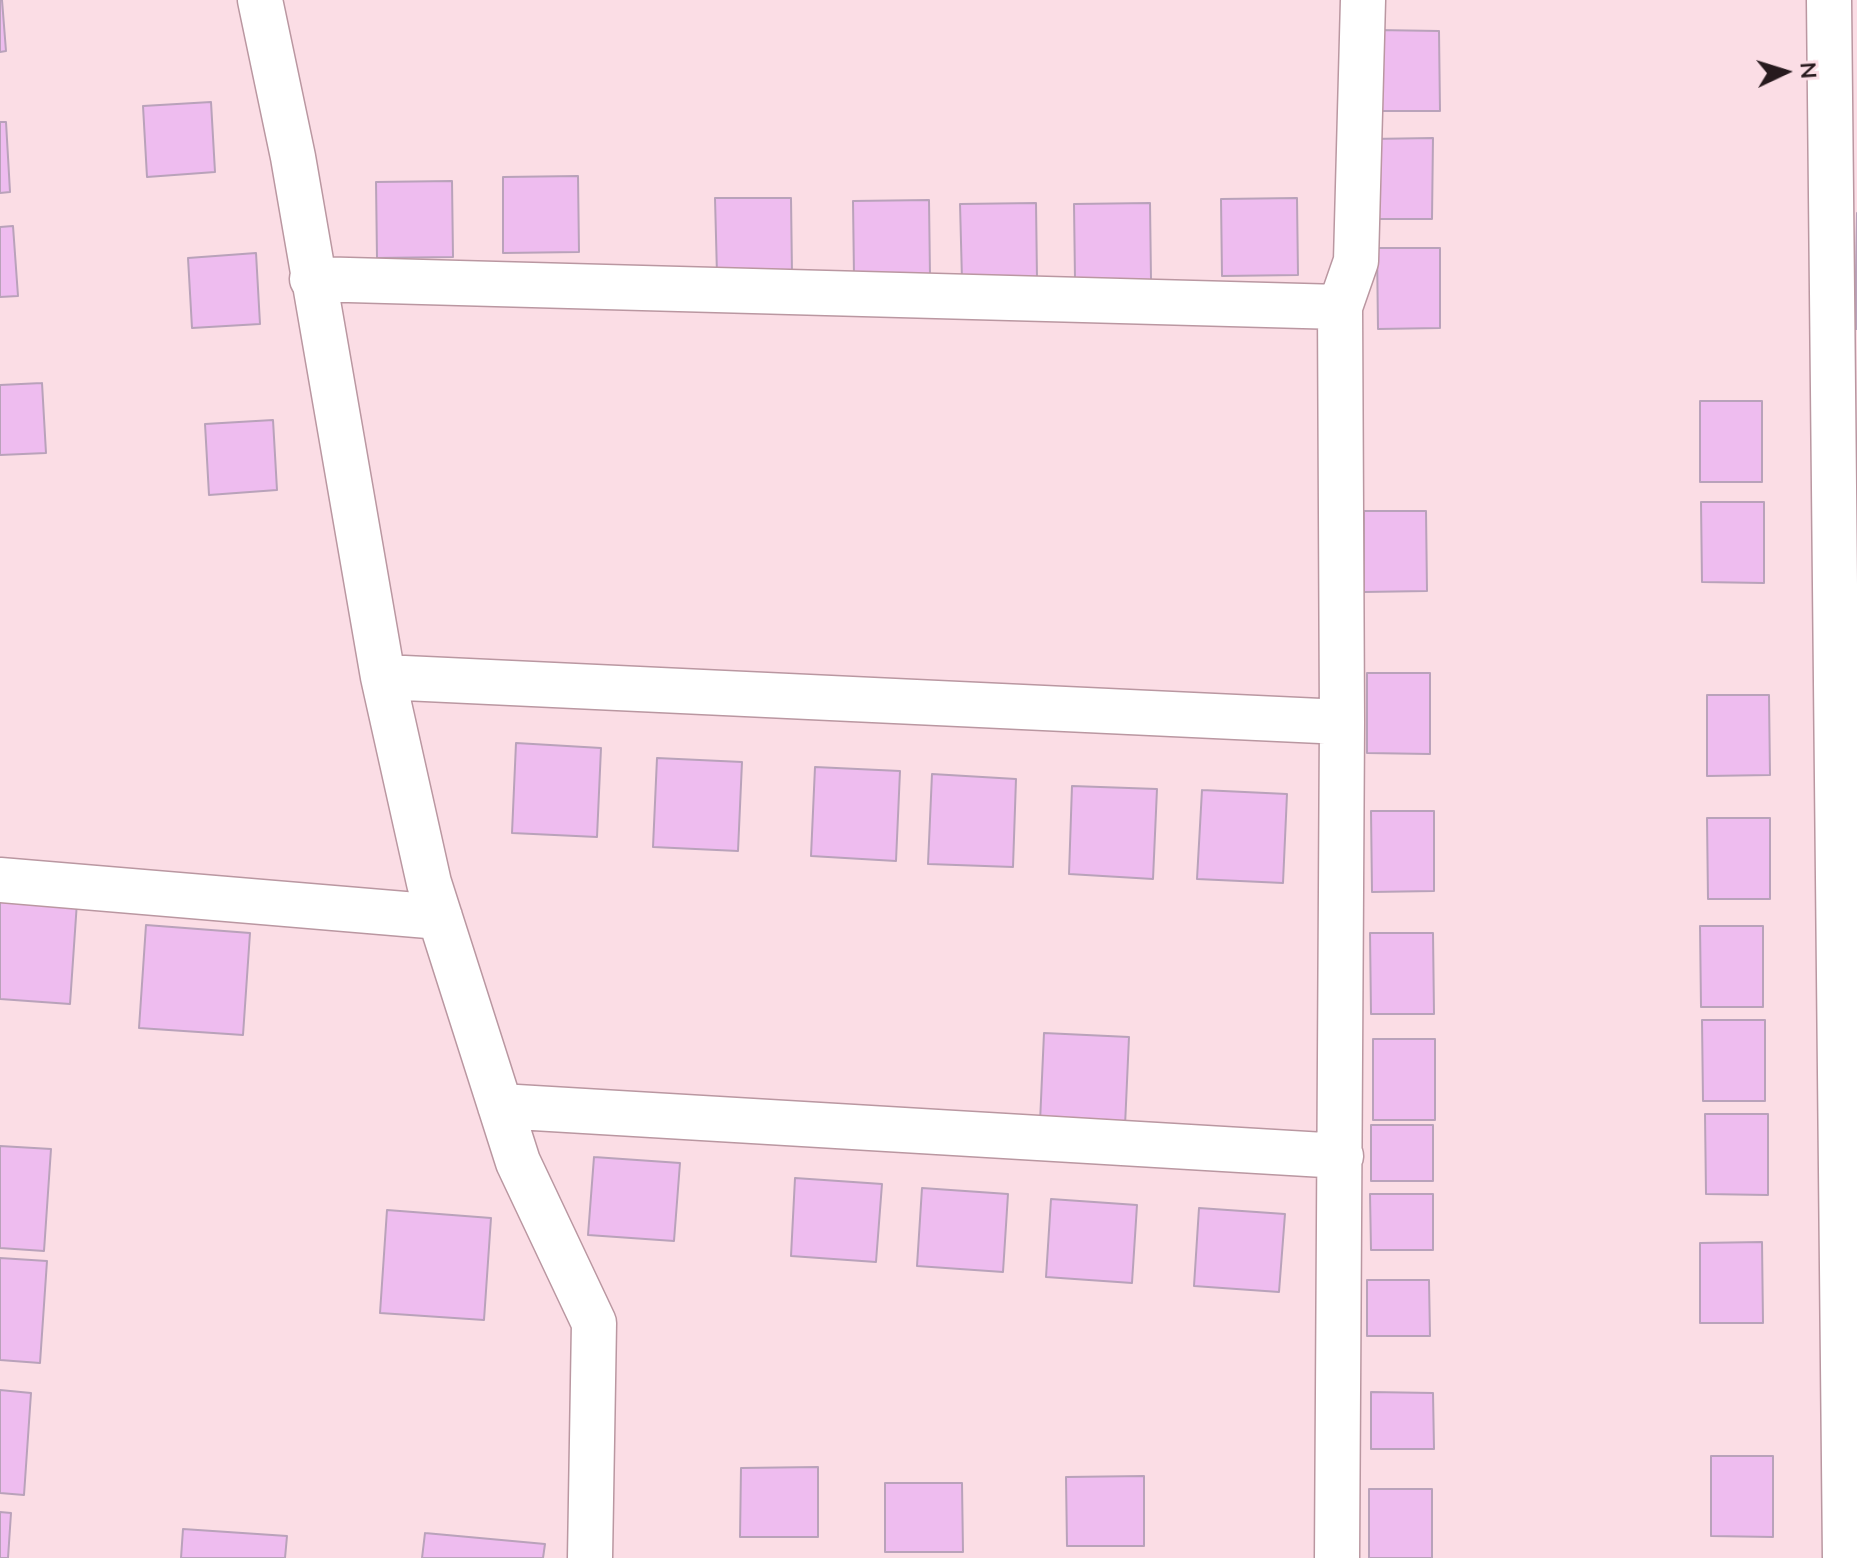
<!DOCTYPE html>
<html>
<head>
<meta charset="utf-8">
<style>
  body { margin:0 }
  #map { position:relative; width:1857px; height:1558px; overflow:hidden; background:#fbdde5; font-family:Mulish,sans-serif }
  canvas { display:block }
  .north { position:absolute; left:1745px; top:32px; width:80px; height:80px; -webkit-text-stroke:6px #fbdde5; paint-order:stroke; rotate:86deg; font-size:22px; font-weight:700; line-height:32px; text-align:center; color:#271a1e }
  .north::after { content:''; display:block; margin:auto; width:28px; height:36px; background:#271a1e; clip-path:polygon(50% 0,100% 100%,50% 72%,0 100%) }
</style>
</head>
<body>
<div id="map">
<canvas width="1857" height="1558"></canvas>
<div class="north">N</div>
</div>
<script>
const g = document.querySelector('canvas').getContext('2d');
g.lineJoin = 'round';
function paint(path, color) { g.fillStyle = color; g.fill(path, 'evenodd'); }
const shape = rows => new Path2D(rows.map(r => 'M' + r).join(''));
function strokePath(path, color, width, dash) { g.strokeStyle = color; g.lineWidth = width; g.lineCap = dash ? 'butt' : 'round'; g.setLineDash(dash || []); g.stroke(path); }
const building = shape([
  [0,0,2,0,6,51,0,52,0,0],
  [1377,30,1439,31,1440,111,1378,111,1377,30],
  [211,102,215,172,147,177,143,106,211,102],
  [0,122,6,122,10,192,0,193,0,122],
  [1433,138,1432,219,1370,219,1370,139,1433,138],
  [578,176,579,252,503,253,503,177,578,176],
  [452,181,453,257,377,258,376,182,452,181],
  [715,198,791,198,792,274,717,275,715,198],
  [1297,198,1298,275,1222,276,1221,199,1297,198],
  [929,200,930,276,854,277,853,201,929,200],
  [1036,203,1037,279,962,280,960,204,1036,203],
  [1150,203,1151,280,1075,280,1074,204,1150,203],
  [1857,213,1857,329,1855,329,1857,213],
  [13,226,18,296,0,297,0,227,13,226],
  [1377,248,1440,248,1440,328,1378,329,1377,248],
  [256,253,260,324,192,328,188,258,256,253],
  [42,383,46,453,0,455,0,385,42,383],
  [1700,401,1762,401,1762,482,1700,482,1700,401],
  [273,420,277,490,209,495,205,424,273,420],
  [1701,502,1764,502,1764,583,1702,582,1701,502],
  [1364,511,1426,511,1427,591,1364,592,1364,511],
  [1367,673,1430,673,1430,754,1367,753,1367,673],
  [1707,695,1769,695,1770,775,1707,776,1707,695],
  [516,743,601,748,597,837,512,833,516,743],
  [657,758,742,762,738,851,653,847,657,758],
  [815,767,900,771,896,861,811,856,815,767],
  [932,774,1016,779,1013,867,928,864,932,774],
  [1072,786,1157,789,1153,879,1069,874,1072,786],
  [1202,790,1287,794,1283,883,1197,879,1202,790],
  [1371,811,1434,811,1434,891,1372,892,1371,811],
  [1707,818,1770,818,1770,899,1708,899,1707,818],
  [0,896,77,902,70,1004,0,999,0,896],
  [146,925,250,933,243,1035,139,1028,146,925],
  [1700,926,1763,926,1763,1007,1701,1007,1700,926],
  [1370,933,1433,933,1434,1014,1371,1014,1370,933],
  [1702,1020,1765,1020,1765,1101,1703,1101,1702,1020],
  [1044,1033,1129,1037,1125,1126,1040,1122,1044,1033],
  [1373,1039,1435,1039,1435,1120,1373,1120,1373,1039],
  [1705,1114,1768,1114,1768,1195,1706,1194,1705,1114],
  [1371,1125,1433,1125,1433,1181,1371,1181,1371,1125],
  [0,1146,51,1149,44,1251,0,1248,0,1146],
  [594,1157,680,1163,674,1241,588,1235,594,1157],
  [795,1178,882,1184,876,1262,791,1256,795,1178],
  [922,1188,1008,1194,1003,1272,917,1266,922,1188],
  [1370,1194,1433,1194,1433,1250,1371,1250,1370,1194],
  [1051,1199,1137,1205,1132,1283,1046,1277,1051,1199],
  [1199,1208,1285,1214,1279,1292,1194,1286,1199,1208],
  [387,1210,491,1218,484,1320,380,1313,387,1210],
  [1762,1242,1763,1323,1700,1323,1700,1243,1762,1242],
  [0,1258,47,1261,40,1363,0,1360,0,1258],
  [1367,1280,1429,1280,1430,1336,1367,1336,1367,1280],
  [0,1390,31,1393,24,1495,0,1493,0,1390],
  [1371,1392,1433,1393,1434,1449,1371,1449,1371,1392],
  [1711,1456,1773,1456,1773,1537,1711,1536,1711,1456],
  [818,1467,818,1537,740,1537,741,1468,818,1467],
  [1144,1476,1144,1546,1067,1546,1066,1477,1144,1476],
  [885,1483,962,1483,963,1552,885,1552,885,1483],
  [1369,1489,1432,1489,1432,1558,1369,1558,1369,1489],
  [0,1512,11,1513,8,1558,0,1558,0,1512],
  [183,1529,287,1536,285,1558,181,1558,183,1529],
  [425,1533,545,1544,543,1558,422,1558,425,1533]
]);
paint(building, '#eebcef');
strokePath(building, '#b9a2ba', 2);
const minor = shape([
  [260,0,293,157,383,677,429,883,518,1162,594,1323,590,1558],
  [1829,0,1845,1558],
  [312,279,1340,307],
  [383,677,1342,722],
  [0,880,440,917],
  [500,1106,1341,1156],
  [1337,1558,1342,722,1340,307,1356,261,1363,0]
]);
strokePath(minor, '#ba97a1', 47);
strokePath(minor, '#fff', 44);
</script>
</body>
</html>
